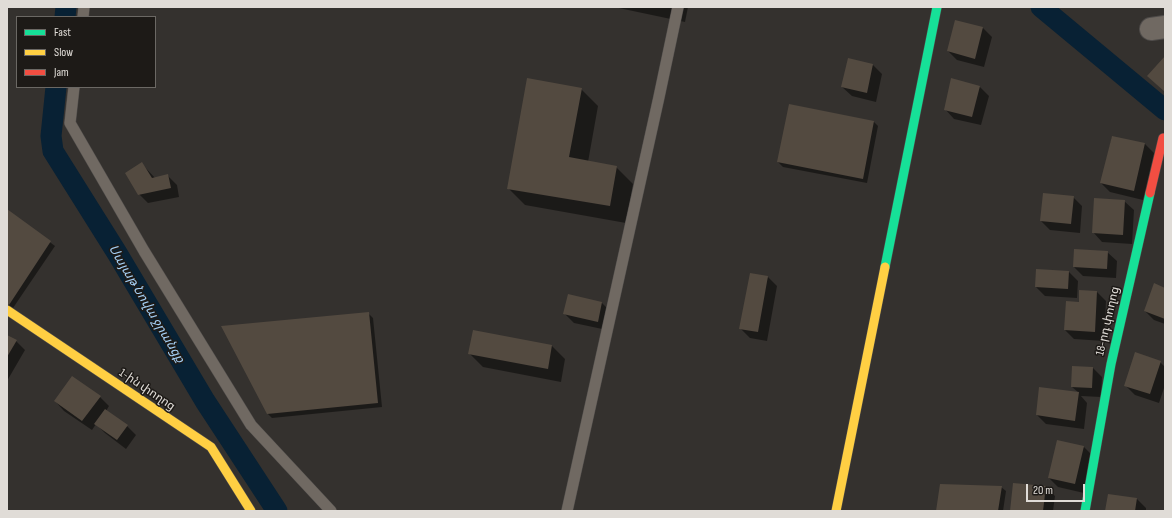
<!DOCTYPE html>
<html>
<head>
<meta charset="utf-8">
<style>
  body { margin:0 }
  #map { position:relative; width:1172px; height:518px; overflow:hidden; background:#34312e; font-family:"Sofia Sans Condensed",sans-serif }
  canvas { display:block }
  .frame { position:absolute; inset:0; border:8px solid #e0dcd7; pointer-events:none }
  .legend { position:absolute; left:16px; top:16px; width:140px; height:72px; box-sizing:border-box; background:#1d1a17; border:1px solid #6b6864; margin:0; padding:5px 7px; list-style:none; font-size:12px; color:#e0dcd7 }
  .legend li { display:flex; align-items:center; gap:8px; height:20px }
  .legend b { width:20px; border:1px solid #6b6864 }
  .scale { position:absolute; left:1026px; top:484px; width:59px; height:18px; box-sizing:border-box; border:2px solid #e0dcd7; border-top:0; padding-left:5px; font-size:12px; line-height:14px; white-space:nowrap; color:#e0dcd7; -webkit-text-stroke:3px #1d1a17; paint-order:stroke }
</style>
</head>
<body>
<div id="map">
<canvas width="1172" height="518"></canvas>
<div class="frame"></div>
<ul class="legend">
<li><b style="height:5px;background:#16e098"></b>Fast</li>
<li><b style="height:5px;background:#ffcf43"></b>Slow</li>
<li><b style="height:5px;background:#f24e42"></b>Jam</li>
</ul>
<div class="scale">20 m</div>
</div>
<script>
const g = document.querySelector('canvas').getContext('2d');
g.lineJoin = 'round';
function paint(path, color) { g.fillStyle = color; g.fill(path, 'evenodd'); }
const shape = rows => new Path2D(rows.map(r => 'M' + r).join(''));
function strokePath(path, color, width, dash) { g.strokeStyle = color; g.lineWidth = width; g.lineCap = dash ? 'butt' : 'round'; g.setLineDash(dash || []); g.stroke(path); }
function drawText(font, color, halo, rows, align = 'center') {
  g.font = font + ' "Sofia Sans Condensed","Noto Sans Armenian",sans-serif'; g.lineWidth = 3; g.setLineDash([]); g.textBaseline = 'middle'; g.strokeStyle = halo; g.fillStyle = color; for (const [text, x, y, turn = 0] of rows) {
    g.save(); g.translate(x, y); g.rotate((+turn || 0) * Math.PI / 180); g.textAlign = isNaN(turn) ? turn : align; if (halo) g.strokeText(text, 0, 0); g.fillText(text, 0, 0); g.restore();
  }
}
paint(shape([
  [614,7,688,7,685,22],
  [983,28,992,37,984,67,957,60,948,51],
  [873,65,882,74,876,102,852,96,842,87],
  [979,86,989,96,981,125,954,119,945,109],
  [581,89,598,106,588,162,616,167,633,184,626,223,525,205,508,188],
  [790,105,874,122,878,126,867,183,783,167,778,162],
  [1112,137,1145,144,1154,153,1143,200,1110,192,1101,183],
  [142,164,155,178,167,175,177,185,179,197,148,203,139,194],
  [1073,197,1082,206,1080,233,1050,230,1041,221],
  [1124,201,1134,210,1132,244,1102,242,1093,232],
  [7,210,55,246,13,308,7,304],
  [1107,252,1117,261,1116,278,1083,276,1074,267],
  [1069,272,1078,281,1077,298,1045,296,1036,287],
  [768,277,777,286,767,341,750,338,740,328],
  [1165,289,1165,324,1154,320,1145,311],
  [1097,292,1106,301,1104,341,1074,339,1065,330,1080,303],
  [602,303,611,312,607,330,574,323,565,314],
  [368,313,373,318,382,407,272,418,267,413],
  [7,336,16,341,25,350,7,381],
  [552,346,565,359,561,382,483,367,470,354],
  [1160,362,1165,367,1165,385,1159,403,1135,395,1125,385],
  [1093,368,1102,377,1101,397,1081,396,1087,403,1084,429,1046,424,1037,415,1079,393,1072,387],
  [100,397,109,406,106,411,127,426,136,435,126,449,105,433,96,424,92,430,64,411,55,401],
  [1084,447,1093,456,1084,493,1058,487,1049,478],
  [1001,487,1006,491,1003,511,937,511],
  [1045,487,1055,496,1053,511,1011,511],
  [1137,499,1146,508,1146,511,1106,511]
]), '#0007');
strokePath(shape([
  [1041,7,1165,110],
  [65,17,66,7],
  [56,87,51,136,53,151,117,253,205,401,277,511]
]), '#082134', 21);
paint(shape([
  [955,20,983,27,975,59,947,51],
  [1165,56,1165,92,1147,76],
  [848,58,873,64,867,93,841,87],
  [527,78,582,88,569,157,617,166,610,206,507,189],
  [951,78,980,86,972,117,944,110],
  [789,104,874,121,863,179,777,162],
  [1112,136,1145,143,1134,191,1100,183],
  [142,162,152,178,168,174,171,188,138,195,125,173],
  [1043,193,1074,196,1071,224,1040,221],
  [1094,198,1125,200,1123,235,1092,233],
  [7,209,51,241,9,305,7,304],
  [1074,249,1108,251,1107,269,1073,267],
  [1036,269,1069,271,1068,289,1035,287],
  [750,273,768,276,758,332,739,329],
  [1154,283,1165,288,1165,319,1144,311],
  [1079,290,1097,291,1095,332,1064,330,1066,301,1079,302],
  [568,294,602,302,598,322,563,314],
  [369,312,378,403,267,414,221,326],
  [473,330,552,345,548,369,468,354],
  [7,335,17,340,7,357],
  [1135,352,1161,361,1150,394,1124,386],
  [1072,366,1093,367,1092,388,1071,387],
  [72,376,101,396,82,421,54,401],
  [1039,387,1079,392,1075,421,1036,415],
  [105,409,128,425,117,440,94,424],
  [1057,440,1084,446,1075,484,1048,478],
  [1013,483,1046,486,1043,511,1010,511],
  [940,484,1002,486,998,511,936,511],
  [1108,494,1137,498,1135,511,1105,511]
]), '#534a40');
const lane = shape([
  [83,17,84,7],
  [74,87,70,123,144,251,251,425,331,511],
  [567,511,659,97,678,7]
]);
const street = shape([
  [1151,29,1165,27]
]);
const fast = shape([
  [885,267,937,7],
  [1085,511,1111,364,1150,193]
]);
const slow = shape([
  [7,310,211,447,251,511],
  [836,511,885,267]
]);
const jam = shape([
  [1150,193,1163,138]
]);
strokePath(lane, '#4f4c4a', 12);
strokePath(street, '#4f4c4a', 24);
strokePath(fast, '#4f4c4a', 10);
strokePath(slow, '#4f4c4a', 10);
strokePath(jam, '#4f4c4a', 10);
strokePath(lane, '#706962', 11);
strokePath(street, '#706962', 22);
strokePath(fast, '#16e098', 9);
strokePath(slow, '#ffcf43', 9);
strokePath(jam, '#f24e42', 9);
drawText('12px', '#e0dcd7', '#1d1a17', [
  ["18-րդ փողոց",1108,321,-77],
  ["1-ին փողոց",147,390,34]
]);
drawText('italic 13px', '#a4cff5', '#1d1a17', [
  ["Սայաթ Նովա ջրանցք",146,304,59]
]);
</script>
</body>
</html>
